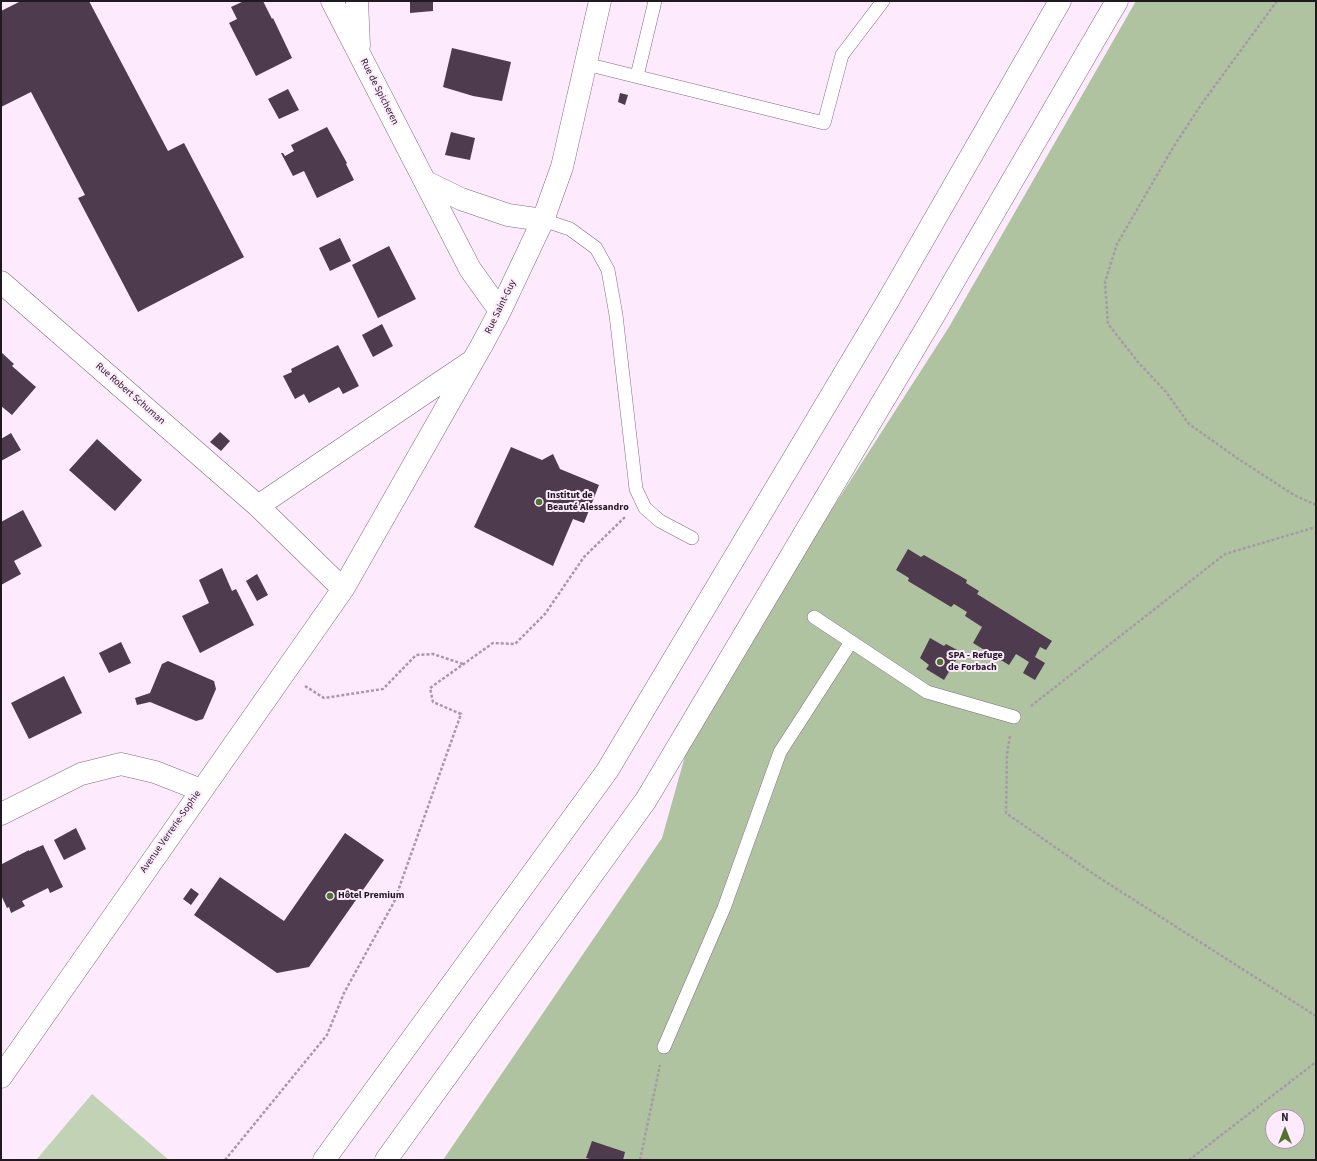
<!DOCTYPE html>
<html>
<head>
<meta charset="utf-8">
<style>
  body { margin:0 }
  #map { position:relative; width:1317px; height:1161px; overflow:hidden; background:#fdeafd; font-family:"Source Sans 3",sans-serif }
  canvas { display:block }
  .frame { position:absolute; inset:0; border:2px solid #211921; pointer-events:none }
  .north { position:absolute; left:1265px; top:1109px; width:40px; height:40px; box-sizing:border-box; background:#fdeafd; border:1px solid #a596a5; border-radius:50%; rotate:0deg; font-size:11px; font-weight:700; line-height:16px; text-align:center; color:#211921 }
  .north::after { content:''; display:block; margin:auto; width:14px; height:18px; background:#50732b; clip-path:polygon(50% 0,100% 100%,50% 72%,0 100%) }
</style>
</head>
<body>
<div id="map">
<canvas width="1317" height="1161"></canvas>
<div class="frame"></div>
<div class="north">N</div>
</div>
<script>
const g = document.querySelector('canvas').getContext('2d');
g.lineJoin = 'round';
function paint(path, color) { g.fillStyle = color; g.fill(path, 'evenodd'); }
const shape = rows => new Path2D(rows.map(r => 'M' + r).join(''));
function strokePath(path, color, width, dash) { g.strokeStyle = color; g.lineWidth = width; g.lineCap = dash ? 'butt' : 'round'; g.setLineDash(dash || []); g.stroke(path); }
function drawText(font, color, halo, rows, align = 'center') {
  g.font = font + ' "Source Sans 3",sans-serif'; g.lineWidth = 4; g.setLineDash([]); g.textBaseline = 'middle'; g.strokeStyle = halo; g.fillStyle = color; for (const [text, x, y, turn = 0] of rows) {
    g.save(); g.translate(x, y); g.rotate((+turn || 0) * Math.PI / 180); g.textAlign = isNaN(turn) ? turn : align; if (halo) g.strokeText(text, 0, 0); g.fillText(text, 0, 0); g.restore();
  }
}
paint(shape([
  [92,1094,169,1160,36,1160]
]), '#c1d3b4');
paint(shape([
  [1136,1,1316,1,1316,1160,443,1160,662,838,694,724,949,327],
  [1273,1117,1297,1117,1297,1141,1273,1141]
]), '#b0c3a1');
paint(shape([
  [21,1,89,1,168,151,184,143,244,257,138,312,78,198,85,195,31,92,1,107,1,11],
  [244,1,263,1,272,19,273,18,292,58,256,76,229,23,237,19,231,7],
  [410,1,433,1,433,11,410,13],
  [452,48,511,62,502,101,473,96,443,87],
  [288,89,299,110,279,119,268,99],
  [620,93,628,95,625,105,618,102],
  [327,127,347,163,346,164,354,180,317,198,304,171,293,176,281,153,283,153,285,156,294,151,291,145],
  [451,132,475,138,470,160,445,155],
  [340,238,351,261,330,271,319,248],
  [389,246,416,299,378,318,352,265],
  [382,324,393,346,373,357,362,335],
  [338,345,359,386,343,394,339,387,309,403,304,394,295,399,283,376,292,372,291,369],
  [1,352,14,364,12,366,36,387,12,415,1,406],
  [220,432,230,441,221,451,210,442],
  [11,433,21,450,1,461,1,439],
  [97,439,142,480,115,511,69,470],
  [511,447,542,460,553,454,560,469,599,485,584,523,573,519,553,566,474,527],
  [23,510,42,546,14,561,21,574,1,585,1,522],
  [908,549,921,557,924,555,967,580,966,583,979,591,977,594,1052,641,1046,650,1040,647,1035,657,1045,663,1035,680,1023,673,1029,662,1016,654,1009,665,973,643,982,627,965,616,967,612,954,604,951,607,908,581,909,578,896,570],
  [222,568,232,591,236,589,254,625,200,653,182,616,209,603,199,580],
  [257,574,268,595,257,601,246,581],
  [930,638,944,646,946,644,961,652,944,680,926,669,929,665,920,658],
  [121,642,131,663,109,673,99,653],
  [168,661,214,681,216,689,203,719,196,721,150,702,137,705,135,698,150,693,162,664],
  [64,676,82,713,29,739,11,703],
  [76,828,86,849,64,860,54,840],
  [345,833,384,860,309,967,277,973,194,915,220,877,284,921],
  [43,845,63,887,50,893,48,888,22,901,25,906,11,913,9,907,7,908,1,895,2,864,29,850,29,851],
  [191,888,199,894,191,905,183,899],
  [592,1141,625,1152,623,1160,594,1160,586,1158]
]), '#4e3c4e');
const service = shape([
  [586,64,824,123,842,55,883,1],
  [637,76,655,1],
  [543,220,570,229,596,248,608,270,616,315,636,489,645,508,660,521,692,538],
  [814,617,927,692,1014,717],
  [664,1047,724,908,780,752,851,642]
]);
const minor = shape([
  [332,1,470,269,500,311],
  [357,1,359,46],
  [426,182,461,199,508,215,543,220],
  [1,282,258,506,343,589],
  [258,506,469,363],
  [1,814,81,774,121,764,155,772,201,790],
  [1,1077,343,589,483,343,500,311,543,220,562,167,600,1]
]);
const motorway = shape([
  [324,1160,607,771,889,299,1060,1],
  [386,1160,646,800,933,317,1117,1]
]);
strokePath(service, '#806b80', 14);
strokePath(minor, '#806b80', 23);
strokePath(motorway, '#806b80', 23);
strokePath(shape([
  [1277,1,1203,102,1174,146,1117,244,1105,282,1108,324,1138,362,1166,392,1189,424,1237,458,1294,495,1316,505],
  [305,686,324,698,383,689,416,655,433,654,463,664],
  [1031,706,1225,554,1316,527],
  [1010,736,1007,754,1006,813,1098,877,1316,1016],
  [225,1160,327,1035,344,993,394,902,461,714,433,702,430,688,493,643,515,644,545,614,584,557,626,516],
  [640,1160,660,1065],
  [1189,1160,1316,1062]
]), '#a899a8', 2.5, [3, 2]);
strokePath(service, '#fff', 13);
strokePath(minor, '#fff', 22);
strokePath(motorway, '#fff', 22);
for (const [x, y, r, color] of [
  [539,502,4,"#50732b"],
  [940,662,4,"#50732b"],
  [330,896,4,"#50732b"]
]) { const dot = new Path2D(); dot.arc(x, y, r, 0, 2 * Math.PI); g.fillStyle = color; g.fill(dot); strokePath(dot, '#fdeafd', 1.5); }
drawText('10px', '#211921', '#fdeafd', [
  ["Rue de Spicheren",379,92,63],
  ["Rue Saint-Guy",501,307,-64],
  ["Rue Robert Schuman",130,394,41],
  ["Avenue Verrerie-Sophie",171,832,-55]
]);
drawText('bold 10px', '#211921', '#fdeafd', [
  ["Institut de",547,496],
  ["Beauté Alessandro",547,508],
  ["SPA - Refuge",948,656],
  ["de Forbach",948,668],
  ["Hôtel Premium",338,896]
], 'left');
</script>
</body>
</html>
